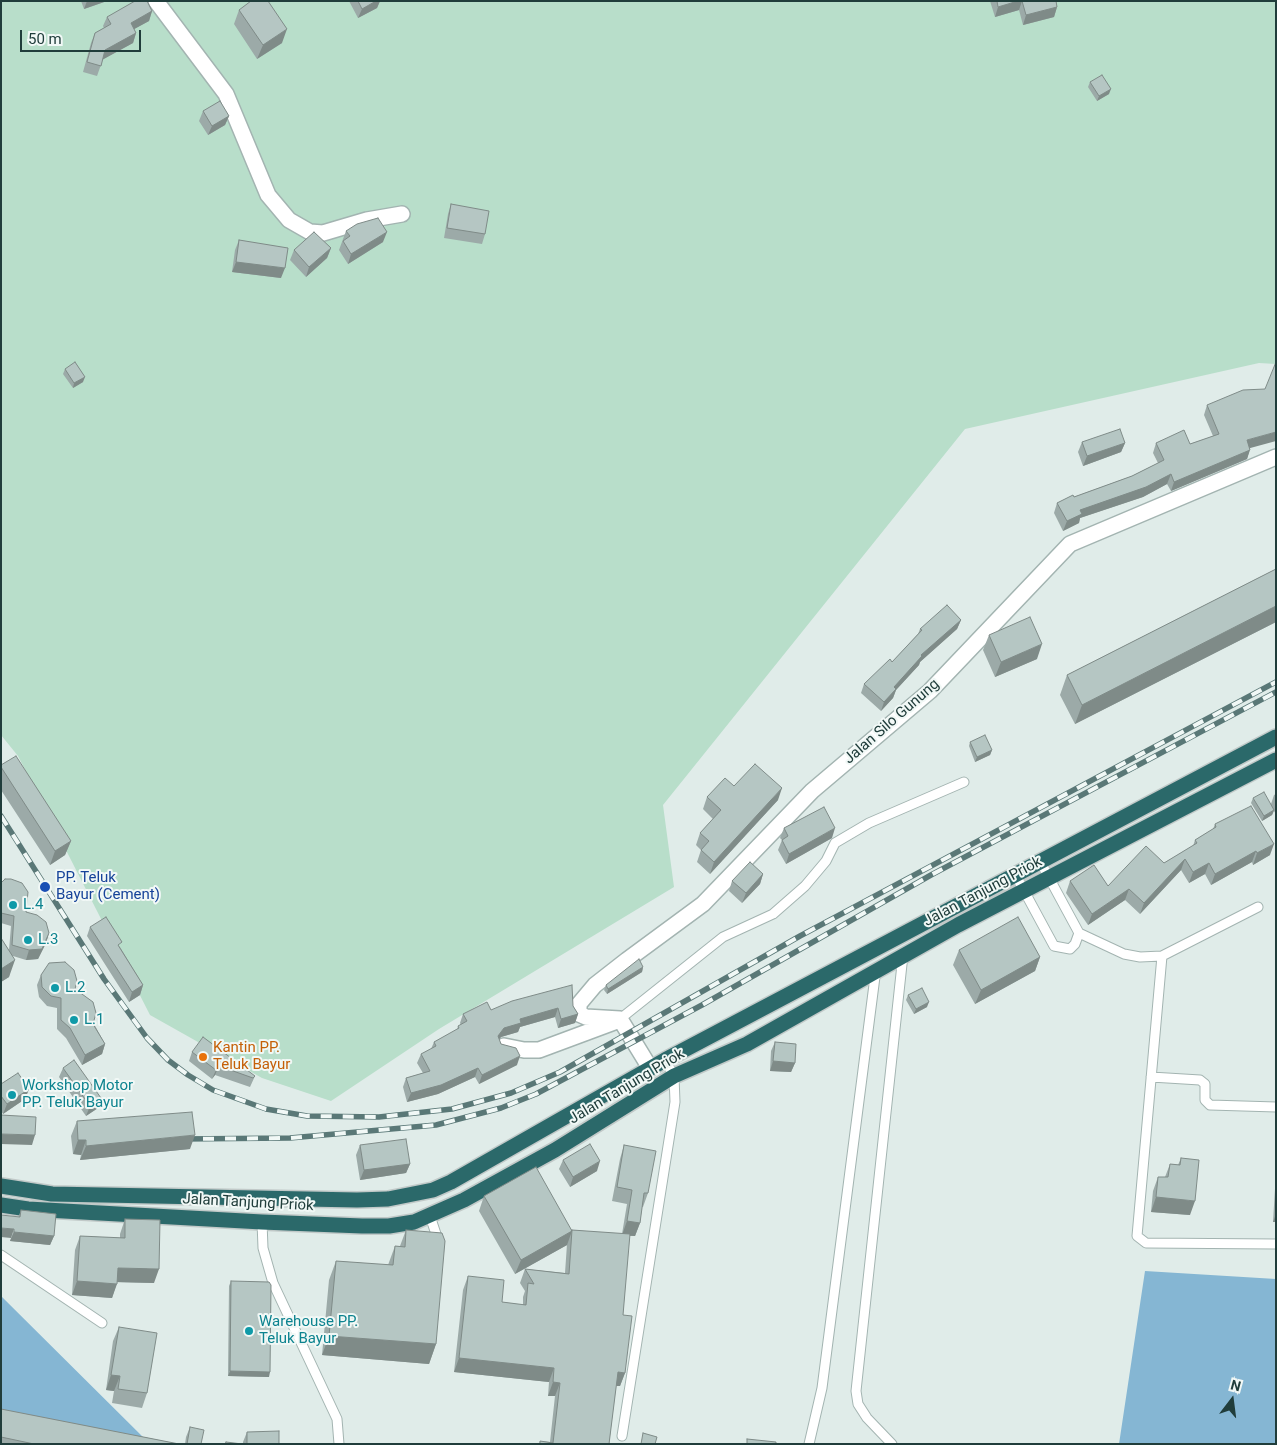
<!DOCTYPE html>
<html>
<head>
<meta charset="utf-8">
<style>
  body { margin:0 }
  #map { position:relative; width:1277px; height:1445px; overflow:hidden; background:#e0ece9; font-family:Roboto,sans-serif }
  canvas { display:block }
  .frame { position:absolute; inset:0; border:2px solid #203d3b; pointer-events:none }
  .north { position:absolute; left:1207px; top:1375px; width:50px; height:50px; -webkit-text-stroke:4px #f1f8f6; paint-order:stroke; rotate:15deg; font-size:14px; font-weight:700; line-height:20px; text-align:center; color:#203d3b }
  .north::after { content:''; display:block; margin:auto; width:18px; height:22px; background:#203d3b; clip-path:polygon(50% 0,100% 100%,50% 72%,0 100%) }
  .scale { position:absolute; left:20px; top:30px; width:121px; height:22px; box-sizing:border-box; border:2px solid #203d3b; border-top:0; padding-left:6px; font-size:15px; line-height:18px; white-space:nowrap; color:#203d3b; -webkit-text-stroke:4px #f1f8f6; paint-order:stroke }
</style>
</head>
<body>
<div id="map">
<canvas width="1277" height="1445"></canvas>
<div class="frame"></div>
<div class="north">N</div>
<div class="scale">50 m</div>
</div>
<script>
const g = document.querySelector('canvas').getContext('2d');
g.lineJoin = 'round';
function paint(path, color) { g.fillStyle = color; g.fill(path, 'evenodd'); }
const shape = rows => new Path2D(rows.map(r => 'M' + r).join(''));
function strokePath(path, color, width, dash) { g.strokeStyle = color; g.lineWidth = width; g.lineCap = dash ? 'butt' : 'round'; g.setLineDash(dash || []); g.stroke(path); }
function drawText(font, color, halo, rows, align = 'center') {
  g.font = font + ' Roboto,sans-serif'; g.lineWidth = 4; g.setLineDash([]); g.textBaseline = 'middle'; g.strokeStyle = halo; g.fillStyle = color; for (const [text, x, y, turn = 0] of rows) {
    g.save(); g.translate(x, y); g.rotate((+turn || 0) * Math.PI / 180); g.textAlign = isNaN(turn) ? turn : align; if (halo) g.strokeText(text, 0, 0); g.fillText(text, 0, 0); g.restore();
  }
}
paint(shape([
  [1,1,1276,1,1276,364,1259,363,965,429,663,805,674,887,439,1029,331,1101,262,1078,150,1015,18,756,1,735]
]), '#b8deca');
paint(shape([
  [1145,1271,1276,1279,1276,1444,1119,1444],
  [1,1296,150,1444,1,1444]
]), '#85b6d3');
const lane = shape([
  [1040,861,1079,933,1124,954,1140,957,1162,956,1258,907],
  [1015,874,1054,946,1070,949,1075,944,1079,933],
  [1162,956,1137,1236,1146,1243,1276,1244],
  [620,1019,723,937,773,914,805,886,826,861,835,843,869,823,964,782],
  [1151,1077,1200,1080,1205,1084,1205,1100,1210,1105,1276,1107],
  [430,1216,439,1243],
  [262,1222,263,1248,273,1283,337,1419,339,1444],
  [1,1255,102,1323],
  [622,1436,675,1102,674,1076,665,1060],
  [809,1444,822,1388,876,969],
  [892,1444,867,1418,858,1404,856,1391,903,955]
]);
const street = shape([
  [156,1,226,94,268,195,289,220,310,232,323,233,367,220,402,214],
  [620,1019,586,1017,579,1014,579,1004,595,985,627,960,703,904,812,791,930,691,1070,544,1276,457],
  [620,1019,650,1068],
  [504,1046,524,1050,539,1050,617,1021]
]);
const highway = shape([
  [1,1186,52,1194,357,1200,388,1199,433,1190,451,1182,665,1060,1276,737],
  [1,1205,28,1209,262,1222,362,1226,389,1226,414,1222,464,1200,555,1150,674,1076,747,1044,958,925,1276,760]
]);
strokePath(lane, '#a3b4b1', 11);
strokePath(street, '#a3b4b1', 18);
strokePath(highway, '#c1c9c8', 18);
strokePath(lane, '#fff', 9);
strokePath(street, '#fff', 15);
strokePath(highway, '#2b696a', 15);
const rail = shape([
  [1,816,104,979,147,1038,168,1060,188,1075,213,1090,266,1109,307,1116,379,1117,452,1109,511,1093,560,1072,800,936,1276,682],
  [181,1139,290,1138,436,1125,501,1108,536,1094,702,1005,931,875,1276,692]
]);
strokePath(rail, '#5a7877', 5.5);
strokePath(rail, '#f1f8f6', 4, [11]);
paint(shape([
  [81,1,107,1,84,9],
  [349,1,380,1,377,8,358,18],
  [990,1,1056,1,1057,7,1054,17,1023,25,1019,10,995,17],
  [239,10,282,43,257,59,234,24],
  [152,11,149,21,134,29,136,33,133,43,103,59,97,76,83,72,91,43,95,33,104,28,103,26,107,17],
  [1090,82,1109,94,1097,101,1088,87],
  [203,111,229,116,225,125,208,135,199,121],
  [451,204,485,234,482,244,444,238,448,214],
  [346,231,383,242,348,264,339,250],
  [239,240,281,278,232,272,235,250],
  [331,248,327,258,306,277,290,260,294,250],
  [65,369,83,382,73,388,63,374],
  [1207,405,1250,448,1247,459,1171,491,1167,484,1143,497,1080,518,1079,523,1063,531,1054,513,1057,503,1132,476,1158,463,1153,453,1156,443,1190,444,1213,436,1204,415],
  [1082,442,1125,443,1121,452,1083,466,1078,452],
  [1276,569,1276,622,1075,724,1060,695,1067,675],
  [961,620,957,629,920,662,919,665,896,690,893,698,881,711,861,693,864,684,892,662,918,634,920,629],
  [989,635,1037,659,995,677,983,650],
  [970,742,992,750,990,755,975,762,969,746],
  [1,765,71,841,65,855,50,865,1,790],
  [734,786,778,800,710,874,697,862,701,850,696,845,700,833,713,819,703,809,707,797],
  [1276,794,1276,814,1274,811,1272,815,1262,821,1251,803,1253,798,1271,804,1274,795],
  [1215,824,1270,855,1253,865,1252,862,1211,885,1205,874,1189,883,1181,870,1140,914,1125,900,1088,925,1066,893,1070,881,1108,886,1164,863,1193,846,1195,840,1213,829],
  [784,828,832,838,786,864,778,850,782,840,780,838],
  [763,874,760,884,742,903,729,891,732,881],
  [1,883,26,912,49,933,46,943,38,959,26,960,13,956,9,977,1,982,1,938,9,950,11,926,1,923],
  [90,927,120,947,143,985,140,995,129,1002,87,936],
  [959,950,1040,957,1035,971,975,1004,953,965],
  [643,967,642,972,607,994,604,990,606,985],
  [41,975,75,989,105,1044,102,1054,82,1065,66,1038,57,1029,57,1008,47,1006,39,997,37,985],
  [908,995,927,1007,914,1014,906,1000],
  [573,1006,578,1014,575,1023,558,1028,555,1017,520,1027,518,1032,501,1037,499,1039,501,1044,517,1065,479,1084,475,1077,438,1094,407,1102,403,1087,406,1078,423,1073,417,1063,421,1054,431,1049,434,1042,457,1030,458,1026,461,1025,460,1023,463,1014,491,1010],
  [775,1042,795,1063,791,1072,770,1071,771,1051],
  [192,1052,255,1076,250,1087,215,1075,212,1079,189,1061],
  [63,1068,98,1108,86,1116,59,1077],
  [1,1084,29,1089,25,1099,3,1114,1,1111],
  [77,1121,190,1149,80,1160,81,1155,73,1154,71,1136],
  [360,1145,410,1164,406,1173,360,1180,356,1155],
  [624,1145,648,1193,643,1207,642,1207,640,1223,635,1236,629,1236,623,1315,625,1373,620,1386,616,1386,609,1444,539,1444,540,1441,550,1442,555,1396,548,1396,549,1382,454,1372,463,1290,468,1276,502,1302,523,1305,523,1297,525,1291,520,1283,525,1269,565,1273,567,1244,567,1245,515,1274,479,1211,484,1196,572,1230,622,1234,627,1204,612,1201,620,1159],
  [1181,1158,1190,1215,1151,1212,1153,1191,1158,1177,1165,1177,1170,1164,1178,1165],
  [563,1160,597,1171,570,1187,559,1169],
  [1276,1172,1276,1222,1273,1222],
  [21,1210,54,1236,50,1245,10,1241,11,1238],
  [125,1219,154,1283,117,1282,112,1298,72,1295,75,1250,80,1236,120,1238,120,1234],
  [406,1230,436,1344,429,1364,322,1355,329,1280,336,1261,388,1265,395,1246,400,1246],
  [231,1281,269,1377,228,1376,229,1286],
  [119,1327,147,1393,142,1408,112,1403,114,1391,106,1390,113,1341],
  [1,1409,179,1444,1,1444],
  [190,1427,201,1444,185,1444,186,1437],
  [247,1432,279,1444,243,1444,243,1442]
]), '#9caaa8');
paint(shape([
  [87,1,107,1,84,9],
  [376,1,380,1,377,8,358,18,362,9],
  [1018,1,1022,1,1019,10,995,17,998,7],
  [1057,7,1054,17,1023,25,1026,15],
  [152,11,149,21,127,33,131,23],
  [287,29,282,43,257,59,263,45],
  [136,33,133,43,102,60,105,50],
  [1111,89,1109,94,1097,101,1099,96],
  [229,116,225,125,208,135,212,126],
  [387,232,383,242,348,264,351,254],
  [331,248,327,258,306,277,309,267],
  [236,262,285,268,281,278,232,272],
  [85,377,83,382,73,388,74,383],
  [1276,432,1276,441,1243,450,1247,440],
  [1125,443,1121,452,1083,466,1087,456],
  [1250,450,1247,459,1171,491,1174,482],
  [1171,474,1167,484,1143,497,1080,518,1079,523,1063,531,1067,521,1080,510],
  [1276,606,1276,622,1075,724,1082,705],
  [961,620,957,629,920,662,919,665,896,690,893,698,881,711,884,702,894,687,921,655],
  [1042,644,1037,659,995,677,1001,662],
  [992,750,990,755,975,762,977,757],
  [782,788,778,800,710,874,714,862],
  [1274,810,1272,815,1262,821,1264,816],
  [835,828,832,838,786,864,789,854],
  [71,841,65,855,50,865,55,851],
  [1274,844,1270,855,1253,865,1257,853],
  [1256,851,1252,862,1211,885,1215,874],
  [1185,859,1181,870,1140,914,1144,903],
  [1209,863,1205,874,1189,883,1193,872],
  [763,874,760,884,742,903,746,893],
  [1129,889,1125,900,1088,925,1092,914],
  [49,933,46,943,38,959,26,960,29,950],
  [1040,957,1035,971,975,1004,981,990],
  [15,960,9,977,1,982,1,969],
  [643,967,642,972,607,994,608,989],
  [143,985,140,995,129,1002,132,992],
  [929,1002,927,1007,914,1014,916,1009],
  [558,1008,555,1017,520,1027,518,1032,501,1037,495,1045,498,1036,504,1028,520,1019],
  [578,1014,575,1023,558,1028,561,1019],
  [105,1044,102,1054,82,1065,85,1055],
  [520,1056,517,1065,479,1084,482,1075],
  [773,1061,795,1063,791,1072,770,1071],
  [219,1066,215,1075,212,1079,216,1070],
  [478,1068,475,1077,438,1094,407,1102,411,1093],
  [29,1089,25,1099,3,1114,7,1104],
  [101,1098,98,1108,86,1116,90,1106],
  [1,1134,35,1135,32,1145,1,1144],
  [195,1135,190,1149,80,1160,86,1146],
  [78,1140,86,1140,81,1155,73,1154],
  [600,1161,597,1171,570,1187,573,1177],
  [410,1164,406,1173,360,1180,364,1170],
  [1156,1197,1195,1201,1190,1215,1151,1212],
  [1276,1214,1276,1222,1273,1222],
  [627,1221,640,1223,635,1236,622,1235],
  [1,1228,14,1229,11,1238,1,1237],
  [572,1231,567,1245,515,1274,521,1260],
  [14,1232,54,1236,50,1245,10,1241],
  [118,1268,159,1269,154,1283,113,1282],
  [77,1281,117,1284,112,1298,72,1295],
  [329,1336,436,1344,429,1364,322,1355],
  [459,1358,554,1368,549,1382,454,1372],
  [230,1371,270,1372,269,1377,228,1376],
  [618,1372,625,1373,620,1386,613,1386],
  [111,1375,120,1376,114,1391,106,1390],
  [553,1382,560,1383,555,1396,548,1396]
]), '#7f8b88');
const building = shape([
  [135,1,147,1,152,11,131,23,136,33,105,50,101,66,87,62,95,33,111,24,107,17,135,1],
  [251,1,268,1,287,29,263,45,239,10,251,1],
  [358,1,376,1,362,9,358,1],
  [997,1,1018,1,998,7,997,1],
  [1022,1,1056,1,1057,7,1026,15,1022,1],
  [1102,75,1111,89,1099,96,1090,82,1102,75],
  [220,101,229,116,212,126,203,111,220,101],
  [451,204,489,211,485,234,447,228,451,204],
  [378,218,387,232,351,254,343,241,350,236,346,231,357,224,378,218],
  [314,232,331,248,309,267,294,250,314,232],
  [239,240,288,248,285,268,236,262,239,240],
  [75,362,85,377,74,383,65,369,75,362],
  [1276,362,1276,432,1247,440,1250,450,1174,482,1171,474,1146,487,1080,510,1082,514,1067,521,1057,503,1073,495,1074,497,1132,476,1164,460,1156,443,1184,430,1190,444,1219,434,1207,405,1243,390,1265,389,1276,362],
  [1120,429,1125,443,1087,456,1082,442,1120,429],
  [1276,569,1276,606,1082,705,1067,675,1276,569],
  [947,605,961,620,921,655,922,656,894,687,896,689,884,702,864,684,890,659,892,662,922,630,920,629,947,605],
  [1030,617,1042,644,1001,662,989,635,1030,617],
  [985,735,992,750,977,757,970,742,985,735],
  [16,756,71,841,55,851,1,767,1,765,16,756],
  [755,764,782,788,714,862,701,850,709,841,700,833,721,810,707,797,725,778,734,786,755,764],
  [1264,792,1274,810,1264,816,1253,798,1264,792],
  [1251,806,1274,844,1257,853,1256,851,1215,874,1209,863,1193,872,1185,859,1144,903,1129,889,1092,914,1070,881,1094,865,1108,886,1146,846,1164,863,1197,843,1195,840,1216,827,1215,824,1251,806],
  [824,807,835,828,789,854,782,840,788,836,784,828,824,807],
  [750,862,763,874,746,893,732,881,750,862],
  [5,879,11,879,22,883,28,892,26,912,37,915,46,922,49,933,42,949,29,950,12,945,14,916,1,913,1,883,5,879],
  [106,917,122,942,118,945,143,985,132,992,90,927,106,917],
  [1018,917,1040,957,981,990,959,950,1018,917],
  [1,938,15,960,1,969,1,938],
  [639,959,643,967,608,989,606,985,639,959],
  [65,962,74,970,77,981,75,989,93,1002,96,1013,93,1024,105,1044,85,1055,70,1028,61,1020,61,998,51,996,42,987,41,975,49,963,65,962],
  [572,985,573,1006,578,1014,561,1019,558,1008,520,1019,521,1023,504,1028,498,1036,501,1044,516,1048,520,1056,482,1075,478,1068,441,1085,411,1093,406,1078,430,1071,421,1054,436,1046,434,1042,459,1028,458,1026,467,1021,463,1014,487,1002,491,1010,512,1001,572,985],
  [922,988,929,1002,916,1009,908,995,922,988],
  [203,1037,255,1076,253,1078,219,1066,216,1070,192,1052,203,1037],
  [775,1042,796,1044,795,1063,773,1061,775,1042],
  [74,1060,101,1098,90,1106,63,1068,74,1060],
  [18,1073,29,1089,7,1104,1,1096,1,1084,18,1073],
  [192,1112,195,1135,86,1146,86,1140,78,1140,77,1121,192,1112],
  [1,1115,36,1117,35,1135,1,1134,1,1115],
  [406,1139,410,1164,364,1170,360,1145,406,1139],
  [590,1144,600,1161,573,1177,563,1160,590,1144],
  [624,1145,656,1151,648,1193,644,1193,640,1223,627,1221,632,1190,617,1187,624,1145],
  [1181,1158,1199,1160,1195,1201,1156,1197,1158,1177,1168,1177,1170,1164,1180,1165,1181,1158],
  [536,1167,572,1231,521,1260,484,1196,536,1167],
  [21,1210,56,1214,54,1236,14,1232,14,1229,1,1228,1,1215,20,1217,21,1210],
  [125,1219,160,1220,159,1269,118,1268,117,1284,77,1281,80,1236,125,1238,125,1219],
  [406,1230,442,1233,445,1241,436,1344,329,1336,336,1261,393,1265,395,1246,405,1247,406,1230],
  [572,1230,630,1234,623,1315,632,1316,625,1373,618,1372,609,1444,540,1444,540,1441,553,1443,560,1383,553,1382,554,1368,459,1358,468,1276,504,1280,502,1302,526,1305,528,1283,534,1284,525,1269,569,1274,572,1230],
  [231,1281,269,1282,271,1285,270,1372,230,1371,231,1281],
  [119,1327,157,1333,147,1393,118,1389,120,1376,111,1375,119,1327],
  [1,1409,179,1444,34,1444,1,1437,1,1409],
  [190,1427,204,1430,201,1444,187,1444,190,1427],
  [279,1431,279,1444,247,1444,247,1432,279,1431],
  [643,1433,657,1437,655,1444,641,1444,643,1433],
  [747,1439,776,1442,776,1444,747,1444,747,1439],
  [226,1442,242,1444,225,1444,226,1442]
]);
paint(building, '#b5c6c3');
strokePath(building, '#7f8b88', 1);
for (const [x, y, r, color] of [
  [45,887,6,"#1a4fb4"],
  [13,905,5,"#0f9aa8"],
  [28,940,5,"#0f9aa8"],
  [55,988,5,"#0f9aa8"],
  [74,1020,5,"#0f9aa8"],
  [203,1057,5,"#e8710a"],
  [12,1095,5,"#0f9aa8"],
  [249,1331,5,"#0f9aa8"]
]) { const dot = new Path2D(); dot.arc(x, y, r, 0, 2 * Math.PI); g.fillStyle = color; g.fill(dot); strokePath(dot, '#f1f8f6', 2); }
drawText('15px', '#203d3b', '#f1f8f6', [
  ["Jalan Silo Gunung",892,722,-41],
  ["Jalan Tanjung Priok",983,892,-28],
  ["Jalan Tanjung Priok",627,1087,-31],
  ["Jalan Tanjung Priok",248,1203,3]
]);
drawText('15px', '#164399', '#f1f8f6', [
  ["PP. Teluk",56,878],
  ["Bayur (Cement)",56,895]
], 'left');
drawText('15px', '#0d838f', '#f1f8f6', [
  ["L.4",23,905],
  ["L.3",38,940],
  ["L.2",65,988],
  ["L.1",84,1020],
  ["Workshop Motor",22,1086],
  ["PP. Teluk Bayur",22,1103],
  ["Warehouse PP.",259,1322],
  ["Teluk Bayur",259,1339]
], 'left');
drawText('15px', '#c56008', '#f1f8f6', [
  ["Kantin PP.",213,1048],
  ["Teluk Bayur",213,1065]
], 'left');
</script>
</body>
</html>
